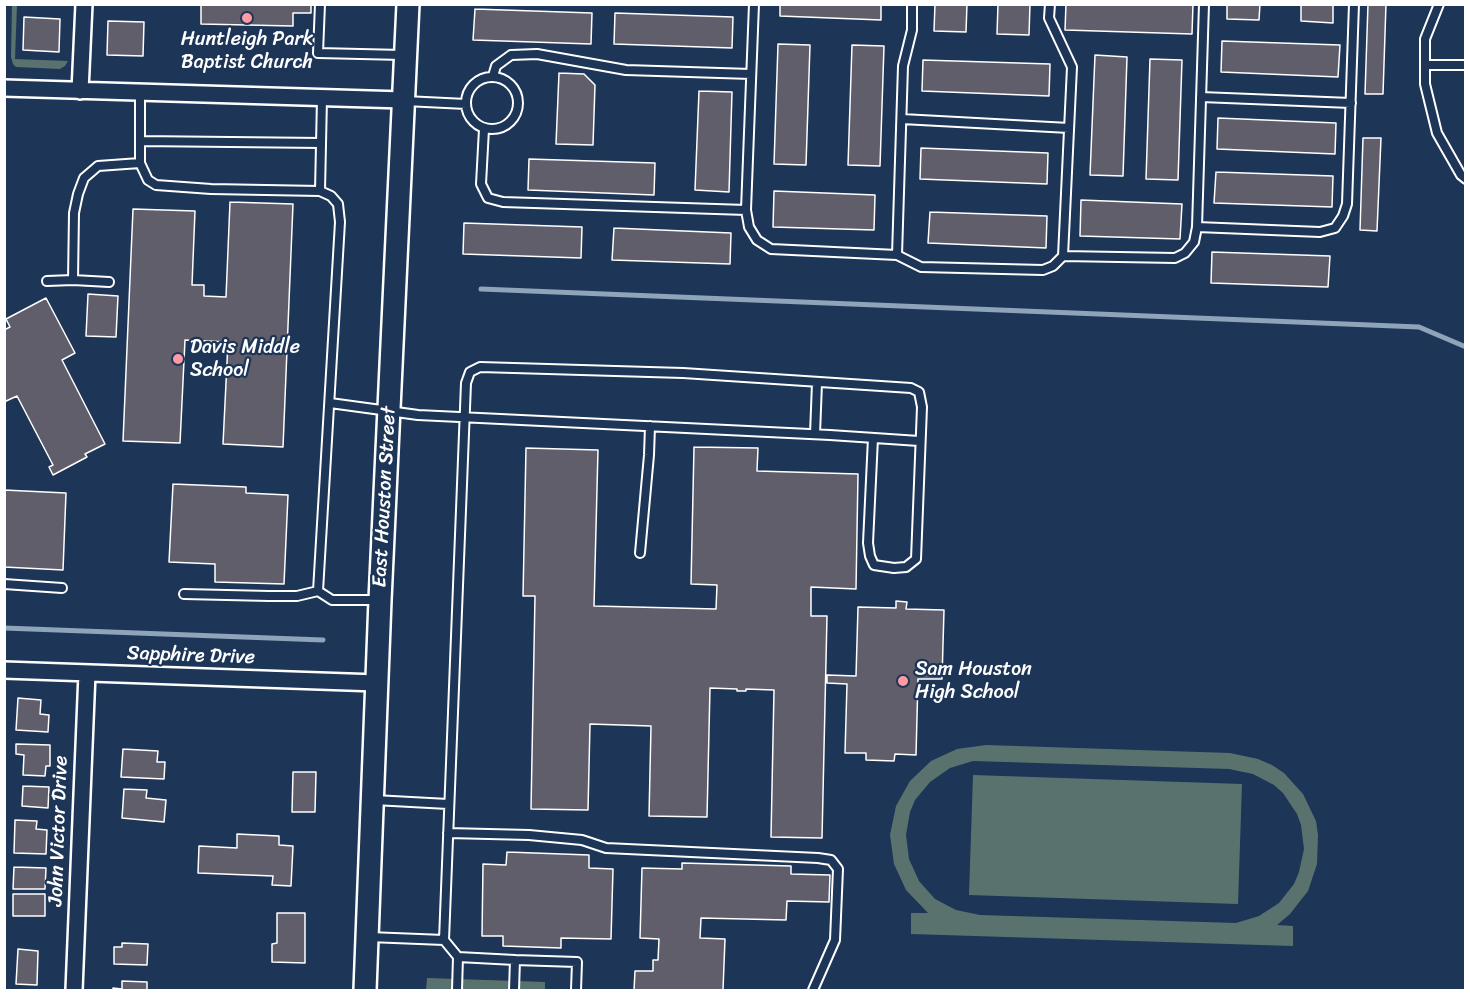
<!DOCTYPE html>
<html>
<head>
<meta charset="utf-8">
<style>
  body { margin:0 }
  #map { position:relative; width:1470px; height:995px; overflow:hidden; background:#1d3557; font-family:Sriracha,sans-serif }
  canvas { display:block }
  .frame { position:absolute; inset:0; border:6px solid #fff; pointer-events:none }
</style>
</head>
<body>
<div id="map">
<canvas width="1470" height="995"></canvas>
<div class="frame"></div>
</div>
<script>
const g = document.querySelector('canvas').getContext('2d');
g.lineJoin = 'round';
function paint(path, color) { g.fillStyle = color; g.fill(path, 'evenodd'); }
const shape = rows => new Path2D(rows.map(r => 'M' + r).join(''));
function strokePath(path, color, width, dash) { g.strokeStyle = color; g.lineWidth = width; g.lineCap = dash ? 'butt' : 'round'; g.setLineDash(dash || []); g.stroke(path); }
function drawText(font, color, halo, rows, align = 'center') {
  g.font = font + ' Sriracha,sans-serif'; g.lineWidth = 4.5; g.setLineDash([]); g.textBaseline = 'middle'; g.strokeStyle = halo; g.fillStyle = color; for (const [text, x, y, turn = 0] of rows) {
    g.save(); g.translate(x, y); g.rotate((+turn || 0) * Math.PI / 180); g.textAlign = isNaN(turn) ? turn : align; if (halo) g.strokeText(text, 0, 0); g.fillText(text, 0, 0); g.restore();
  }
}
paint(shape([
  [12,5,17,5,15,59,68,61,65,66,60,69,16,67,13,64,11,57],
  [986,745,1230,753,1258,759,1272,765,1284,773,1303,794,1316,821,1318,835,1317,864,1308,891,1290,914,1277,925,1293,926,1293,946,911,934,911,913,928,913,906,890,894,864,890,835,896,806,910,781,931,761,957,749],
  [973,761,1229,769,1253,774,1274,785,1283,793,1297,814,1301,825,1304,849,1299,872,1294,884,1279,903,1259,916,1236,923,980,915,956,910,935,899,919,881,909,859,906,835,910,812,915,800,930,782,950,768],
  [973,775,1242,784,1238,904,969,895],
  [427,978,545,982,545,990,426,990]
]), '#5a726e');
strokePath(shape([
  [481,289,1419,327,1466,347],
  [4,628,323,640]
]), '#8fa3b9', 5);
const building = shape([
  [201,4,311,4,311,13,293,13,293,26,201,24,201,4],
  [780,4,881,4,881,20,780,16,780,4],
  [935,4,967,4,966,32,934,31,935,4],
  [998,4,1030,4,1029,35,997,34,998,4],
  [1066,4,1193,4,1192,34,1065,30,1066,4],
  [1227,4,1260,4,1259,20,1227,19,1227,4],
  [1301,4,1333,4,1333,23,1301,21,1301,4],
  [1368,4,1386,4,1383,94,1365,94,1368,4],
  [475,9,592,13,591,44,473,40,475,9],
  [615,13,733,17,732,48,614,44,615,13],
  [24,17,60,19,59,52,23,50,24,17],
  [108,21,144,22,143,56,107,55,108,21],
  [1222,41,1340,45,1338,77,1221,72,1222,41],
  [778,44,810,45,806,165,774,164,778,44],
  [852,45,884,46,880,166,848,165,852,45],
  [1095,55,1127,57,1123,176,1090,175,1095,55],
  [1150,59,1182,60,1178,180,1146,179,1150,59],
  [923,60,1050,64,1049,96,922,91,923,60],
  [559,73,584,74,595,85,593,145,556,144,559,73],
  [699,91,732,92,729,192,695,190,699,91],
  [1218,118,1336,123,1335,154,1217,149,1218,118],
  [1363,138,1381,138,1377,231,1360,230,1363,138],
  [921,148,1048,153,1047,184,920,179,921,148],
  [529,159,655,163,654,195,528,190,529,159],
  [1216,172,1333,176,1332,207,1214,203,1216,172],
  [774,191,875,195,874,230,773,227,774,191],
  [1081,200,1182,204,1180,239,1080,236,1081,200],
  [230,202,293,204,283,447,223,444,228,342,185,340,180,443,123,441,133,209,195,211,192,285,204,285,204,296,226,297,230,202],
  [930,212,1047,216,1046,248,928,243,930,212],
  [464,223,582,227,581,258,463,254,464,223],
  [614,228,731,233,730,264,612,260,614,228],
  [1212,252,1330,256,1328,287,1211,283,1212,252],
  [88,294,118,296,116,337,86,336,88,294],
  [46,298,75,353,62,360,105,444,85,454,87,457,53,475,49,467,53,465,17,396,4,402,4,330,10,327,6,319,46,298],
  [694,447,758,448,757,471,858,474,856,589,811,587,811,616,827,616,822,838,771,837,774,690,746,689,746,691,737,691,737,689,710,688,707,817,649,816,651,726,590,724,588,810,531,809,535,596,523,596,526,448,598,450,594,606,716,609,717,585,691,584,694,447],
  [173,484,246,487,246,493,288,495,284,584,215,582,215,564,169,562,173,484],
  [4,490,66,493,63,570,4,567,4,490],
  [896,601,907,602,906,609,944,610,942,679,918,679,916,755,895,754,894,761,866,760,866,753,845,753,847,684,827,683,827,675,856,676,858,607,896,608,896,601],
  [18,698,41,700,40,714,49,715,48,732,16,730,18,698],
  [16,744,50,745,50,766,46,766,45,776,23,775,24,755,16,754,16,744],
  [123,749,158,751,157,762,165,762,164,779,121,777,123,749],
  [293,772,316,772,315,812,292,812,293,772],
  [23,786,49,787,48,808,22,806,23,786],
  [124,789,147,790,146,798,166,800,164,822,122,818,124,789],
  [15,820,37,821,36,829,47,830,46,854,14,853,15,820],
  [237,834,279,836,279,845,293,846,291,886,272,885,273,876,198,873,199,846,237,848,237,834],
  [507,852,589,855,589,868,613,869,611,939,561,938,561,948,503,946,503,936,482,936,483,864,506,865,507,852],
  [682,863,791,866,791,874,830,875,829,902,787,901,786,920,701,918,700,938,725,939,723,990,634,990,635,971,653,971,653,960,658,960,659,939,640,938,642,868,682,869,682,863],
  [14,867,46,868,45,889,13,889,14,867],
  [13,894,45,894,45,916,13,916,13,894],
  [277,913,305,913,305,963,272,962,272,944,277,943,277,913],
  [122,943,148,944,147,965,114,964,114,947,122,947,122,943],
  [18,949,38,951,37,985,16,984,18,949],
  [122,981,147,982,147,990,113,990,113,988,122,989,122,981]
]);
paint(building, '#615e6c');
strokePath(building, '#fff', 1.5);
const service = shape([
  [320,4,318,53,403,55],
  [754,4,746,210,749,227,757,240,771,249,897,255,921,267,1043,270,1053,266,1063,256,1072,67,1049,18,1050,4],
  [1439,4,1425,39,1425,84,1437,133,1461,175,1466,179],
  [1425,65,1466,65],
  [493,76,496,66,511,55,537,54,626,70,751,74],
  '466 103a26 26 0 1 1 52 0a26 26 0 1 1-52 0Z',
  [140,93,140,163,148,180,156,185,211,189,320,191,331,196,338,204,340,222,318,591,332,600,379,600],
  [1201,97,1351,103],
  [405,101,466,104],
  [902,119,1069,128],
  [484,129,481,184,488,198,503,202,746,210],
  [140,141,321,143],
  [320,191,322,98],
  [1197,227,1320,232,1335,228,1343,216,1347,204,1354,4],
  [897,255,903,66,912,30,912,4],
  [1063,256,1175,258,1185,253,1194,242,1197,227,1204,4],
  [47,281,73,280],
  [109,282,73,280,74,213,78,194,84,178,98,166,140,163],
  [330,403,418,415,830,435,919,441],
  [815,434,817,383],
  [640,553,649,455,650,426],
  [4,584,62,588],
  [184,594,269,596,297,596,318,591],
  [374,800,448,804],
  [448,833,529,835,582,840,606,848,818,858,831,860,838,869,835,940,813,990],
  [369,937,444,940,458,957,457,990],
  [444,940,466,383,470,372,480,367,683,373,911,388,919,392,922,407,916,559,906,567,894,568,874,565,870,556,868,543,873,438],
  [458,957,515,960,514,990],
  [515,960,577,962,576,990]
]);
const minor = shape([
  [4,88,403,100],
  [80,91,84,4],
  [4,670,377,683],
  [74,990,87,673]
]);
const secondary = shape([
  [365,990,380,600,408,4]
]);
strokePath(service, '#fff', 12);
strokePath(minor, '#fff', 20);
strokePath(secondary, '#fff', 26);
strokePath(service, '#1d3557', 8);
strokePath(minor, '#1d3557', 15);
strokePath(secondary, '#1d3557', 21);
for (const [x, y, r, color] of [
  [247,18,6,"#ff9aa2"],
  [178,359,6,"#ff9aa2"],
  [903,681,6,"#ff9aa2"]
]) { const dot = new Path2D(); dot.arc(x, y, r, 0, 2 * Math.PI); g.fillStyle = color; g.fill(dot); strokePath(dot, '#1d3557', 2); }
drawText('20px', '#fff', '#1d3557', [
  ["Huntleigh Park",247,40,"center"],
  ["Baptist Church",247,63,"center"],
  ["Davis Middle",190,348],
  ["School",190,371],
  ["Sam Houston",915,670],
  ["High School",915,693]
], 'left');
drawText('20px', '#fff', '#1d3557', [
  ["East Houston Street",385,497,-87],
  ["Sapphire Drive",191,656,2],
  ["John Victor Drive",59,831,-88]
]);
</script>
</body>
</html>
